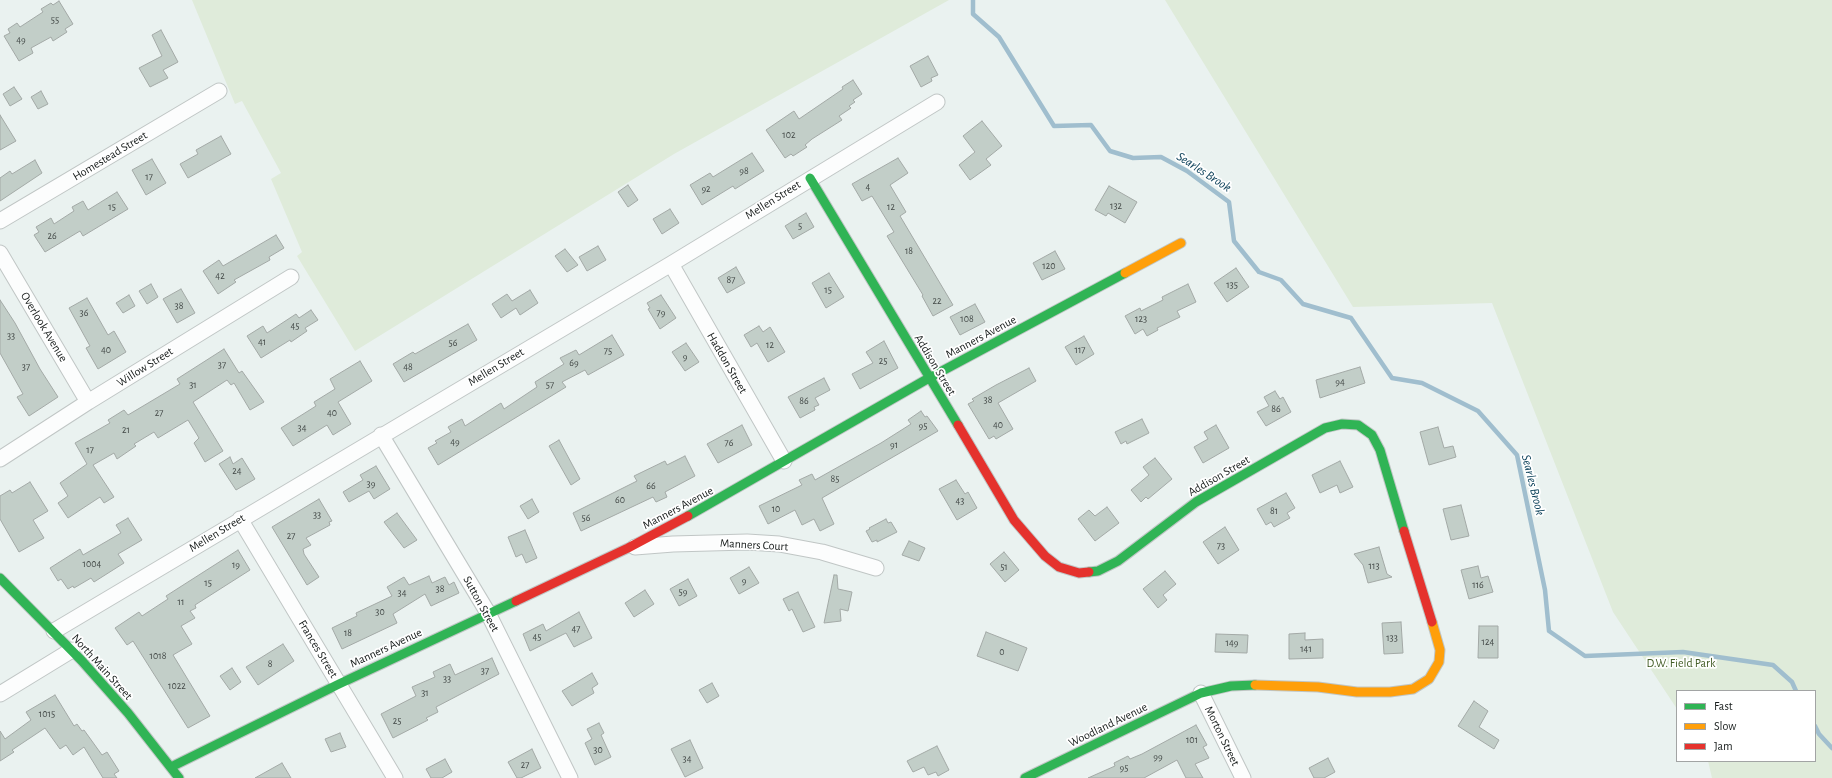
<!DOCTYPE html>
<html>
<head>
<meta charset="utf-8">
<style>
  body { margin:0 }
  #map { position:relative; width:1832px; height:778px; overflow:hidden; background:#eaf2f0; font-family:"Alegreya Sans",sans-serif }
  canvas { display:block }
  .legend { position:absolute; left:1676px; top:690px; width:140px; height:72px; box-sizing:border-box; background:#fff; border:1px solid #a2a4a4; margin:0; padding:5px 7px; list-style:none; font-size:12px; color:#171c1b }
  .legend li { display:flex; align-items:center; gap:8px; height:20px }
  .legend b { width:20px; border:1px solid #a2a4a4 }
</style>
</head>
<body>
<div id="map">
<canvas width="1832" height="778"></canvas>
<ul class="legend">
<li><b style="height:5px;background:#30b455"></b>Fast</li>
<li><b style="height:5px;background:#ff9f0a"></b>Slow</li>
<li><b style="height:5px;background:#e5322d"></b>Jam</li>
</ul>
</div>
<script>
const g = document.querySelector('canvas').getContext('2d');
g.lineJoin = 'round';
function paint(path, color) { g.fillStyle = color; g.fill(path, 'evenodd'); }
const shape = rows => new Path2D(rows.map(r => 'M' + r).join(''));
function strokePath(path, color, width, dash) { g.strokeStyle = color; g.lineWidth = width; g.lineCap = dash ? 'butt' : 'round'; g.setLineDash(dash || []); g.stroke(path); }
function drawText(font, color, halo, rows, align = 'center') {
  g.font = font + ' "Alegreya Sans",sans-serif'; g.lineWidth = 3.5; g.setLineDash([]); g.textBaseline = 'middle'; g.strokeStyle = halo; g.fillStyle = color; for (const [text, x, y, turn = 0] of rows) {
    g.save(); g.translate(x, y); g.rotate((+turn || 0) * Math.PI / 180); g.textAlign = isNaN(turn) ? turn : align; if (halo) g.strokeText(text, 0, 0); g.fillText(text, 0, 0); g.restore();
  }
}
paint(shape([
  [192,0,949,0,674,154,355,351,297,256,302,252,271,179,281,173,242,101,235,104],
  [1165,0,1832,0,1832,778,1712,778,1708,761,1815,761,1815,691,1677,691,1677,709,1613,612,1492,303,1353,307]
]), '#dfebda');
strokePath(shape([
  [973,0,973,14,999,37,1054,126,1091,125,1110,151,1133,158,1161,157,1187,171,1229,202,1234,241,1259,272,1281,280,1303,304,1351,318,1392,378,1422,383,1478,411,1517,455,1545,590,1549,631,1585,656,1683,652,1773,665,1792,682,1796,691],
  [1815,726,1819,734,1832,748]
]), '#a0bece', 4.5);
const building = shape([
  [59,1,73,24,65,29,67,32,53,41,51,37,31,48,33,53,19,61,4,36,10,33,8,29,17,23,20,27,43,12,41,9,51,3,53,5,59,1],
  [161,30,178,62,163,70,168,78,150,87,139,68,162,56,152,35,161,30],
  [928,56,938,75,931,78,932,81,921,87,910,66,928,56],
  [853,80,862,94,853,100,855,102,849,106,851,108,839,116,842,120,812,139,805,145,807,147,793,156,791,154,785,158,766,130,794,111,799,119,843,89,842,87,853,80],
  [14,87,22,99,10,106,3,94,14,87],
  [41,91,48,104,38,109,31,97,41,91],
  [0,115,16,141,0,150,0,115],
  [982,121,1002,146,986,159,991,165,970,180,959,165,975,152,963,136,982,121],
  [221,136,231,154,188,178,180,164,198,154,196,150,221,136],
  [752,153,764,171,735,189,733,186,702,205,690,185,710,173,713,177,752,153],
  [898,158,908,173,890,185,906,212,900,216,953,305,933,316,922,296,923,295,887,236,894,232,872,196,862,201,852,184,898,158],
  [152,159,166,183,146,195,132,170,152,159],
  [35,160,42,173,0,201,0,178,10,171,12,174,35,160],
  [628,185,638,200,628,207,618,192,628,185],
  [1109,186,1137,202,1125,223,1108,213,1106,216,1095,210,1109,186],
  [117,192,128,209,83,236,80,231,45,252,34,235,39,232,36,227,51,218,54,224,74,211,72,207,83,201,88,210,117,192],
  [670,209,679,223,662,234,653,219,670,209],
  [806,213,814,227,793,239,785,226,806,213],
  [276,235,284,248,269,257,270,260,234,280,236,282,218,294,203,271,219,260,223,266,276,235],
  [598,246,606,260,587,271,579,257,598,246],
  [565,249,578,265,567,272,555,256,565,249],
  [1055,251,1065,269,1042,280,1033,263,1055,251],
  [736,267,745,283,727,293,718,278,736,267],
  [1236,268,1249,287,1227,302,1214,283,1236,268],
  [829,273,844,297,826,308,812,283,829,273],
  [151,284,158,297,147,304,139,291,151,284],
  [1188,284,1196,302,1177,311,1180,317,1157,328,1158,330,1147,336,1143,329,1135,334,1125,316,1140,308,1141,311,1163,300,1162,297,1188,284],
  [181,289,195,313,177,323,163,299,181,289],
  [530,290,538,303,520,315,516,308,501,318,492,304,507,294,512,301,530,290],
  [129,295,135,306,123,313,116,303,129,295],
  [661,295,676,318,660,329,648,309,650,308,647,303,661,295],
  [87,298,108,335,114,331,126,352,98,369,86,348,90,346,69,308,87,298],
  [0,300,15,323,40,369,58,397,29,416,17,397,23,394,0,353,0,300],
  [975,304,985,322,960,335,950,317,975,304],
  [311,310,318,320,305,328,307,331,291,342,290,340,261,358,247,336,263,326,267,333,296,314,299,318,311,310],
  [468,324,477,340,404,382,393,364,413,352,415,354,468,324],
  [759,326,763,332,770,327,785,352,768,362,757,343,751,347,744,335,759,326],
  [612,335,624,355,588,375,585,370,562,382,566,387,438,465,428,448,437,443,435,441,451,432,448,427,462,419,465,426,501,403,504,409,537,387,535,382,564,364,560,358,576,350,579,355,612,335],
  [1084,336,1094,354,1076,365,1065,347,1084,336],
  [884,341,898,368,860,389,852,374,873,363,866,352,884,341],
  [686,343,699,362,685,371,672,352,686,343],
  [224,349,239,373,242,371,264,402,250,410,234,383,231,385,227,380,193,402,223,451,205,462,194,443,199,438,188,420,158,438,154,432,134,444,136,446,117,459,114,453,93,465,114,497,104,503,100,497,68,518,58,503,68,496,60,483,87,464,75,443,110,423,108,420,124,410,128,415,180,384,177,379,224,349],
  [360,361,372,381,338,402,351,424,333,435,327,425,293,446,281,428,316,406,314,402,335,389,330,379,360,361],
  [1360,367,1365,383,1320,398,1316,380,1360,367],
  [1029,368,1036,381,998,403,1013,429,996,439,994,436,989,439,968,404,974,401,972,399,996,385,1029,368],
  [824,378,830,390,815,398,819,405,814,407,815,410,800,418,788,397,824,378],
  [1275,391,1280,399,1283,397,1291,412,1266,426,1257,412,1269,406,1264,397,1275,391],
  [921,411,925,417,927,416,938,431,822,498,834,524,820,531,814,519,802,525,795,510,768,524,759,506,802,485,799,480,812,474,815,480,881,443,911,424,908,420,921,411],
  [1142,419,1149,433,1127,444,1126,441,1121,444,1115,432,1142,419],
  [742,425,752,445,718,463,707,444,742,425],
  [1216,425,1229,448,1203,463,1194,447,1208,439,1204,432,1216,425],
  [1438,427,1444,448,1453,446,1456,457,1429,465,1420,432,1438,427],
  [559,440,580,479,571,485,549,446,559,440],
  [685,456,695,476,665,492,667,497,656,502,653,497,581,531,573,513,637,481,634,476,665,461,667,465,685,456],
  [230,457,233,464,242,458,255,479,236,490,219,464,230,457],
  [1155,458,1172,479,1148,499,1146,497,1141,502,1131,490,1149,475,1143,467,1155,458],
  [1340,461,1353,487,1340,493,1337,485,1320,493,1312,475,1340,461],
  [376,466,390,489,374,499,369,491,349,502,343,492,363,480,360,475,376,466],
  [956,480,965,494,968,492,977,508,957,520,939,489,956,480],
  [30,482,48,511,33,520,44,538,19,552,0,519,0,496,10,490,12,493,30,482],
  [1286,493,1295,508,1287,513,1290,518,1274,527,1271,522,1266,525,1257,509,1286,493],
  [319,499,332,521,329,522,330,525,306,538,311,545,303,549,304,554,319,577,307,585,272,527,319,499],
  [532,499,539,512,528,519,520,506,532,499],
  [1461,505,1469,536,1451,540,1443,509,1461,505],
  [1107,507,1119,523,1095,541,1078,519,1089,510,1095,516,1107,507],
  [397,513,417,540,404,548,384,522,397,513],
  [128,518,142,540,118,554,124,563,94,582,91,578,74,588,73,586,68,589,61,579,58,581,50,568,80,549,83,555,121,533,116,525,128,518],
  [886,519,888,523,891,522,897,532,877,542,877,540,872,542,866,531,870,529,869,528,886,519],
  [1225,527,1239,550,1218,564,1203,542,1225,527],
  [525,530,537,558,526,563,522,554,516,557,508,537,525,530],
  [909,541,925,548,919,561,902,555,909,541],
  [1379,547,1387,574,1392,577,1368,583,1363,565,1354,554,1379,547],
  [238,550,250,570,195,605,196,608,190,611,195,618,181,626,192,644,173,655,210,716,188,728,133,641,127,645,115,628,139,612,142,616,168,599,166,596,238,550],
  [1004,552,1019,570,1005,582,990,564,1004,552],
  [1478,566,1481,578,1488,576,1493,592,1469,599,1461,570,1478,566],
  [749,567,759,583,739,594,730,578,749,567],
  [1165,571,1176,584,1163,595,1167,600,1158,608,1143,589,1165,571],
  [834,575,837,575,838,589,852,592,848,611,840,609,841,621,824,623,834,575],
  [429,576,432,583,445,577,449,585,454,582,459,593,431,606,425,594,393,614,397,623,342,649,332,628,357,616,356,613,392,596,387,587,404,577,409,585,429,576],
  [688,579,697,596,679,606,670,589,688,579],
  [645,590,654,604,634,617,625,603,645,590],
  [798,592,815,627,803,632,792,609,789,611,783,599,798,592],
  [579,612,592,638,574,647,566,633,530,651,523,634,543,624,546,631,579,612],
  [1401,622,1403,653,1384,654,1382,623,1401,622],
  [1479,626,1498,626,1498,658,1478,658,1479,626],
  [986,632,1027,648,1018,671,977,656,986,632],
  [1305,633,1305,640,1323,639,1323,658,1289,659,1289,634,1305,633],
  [1216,634,1248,635,1247,653,1215,652,1216,634],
  [283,644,294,661,258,685,246,667,283,644],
  [492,658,499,674,436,707,438,712,426,718,428,720,393,738,381,714,416,696,412,687,435,677,433,672,450,664,455,675,492,658],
  [232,668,241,682,230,690,220,676,232,668],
  [592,673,598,684,592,688,594,693,572,706,562,691,592,673],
  [712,683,719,696,707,703,699,690,712,683],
  [55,695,74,726,77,724,82,731,84,730,102,755,107,752,119,771,114,774,117,778,103,778,84,747,73,755,66,745,60,749,45,728,12,750,14,752,0,761,0,731,5,739,31,720,26,712,55,695],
  [1474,701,1488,711,1479,727,1499,740,1494,749,1458,726,1474,701],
  [599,723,604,733,601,735,611,757,595,765,585,743,592,739,587,729,599,723],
  [1196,725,1207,745,1203,747,1209,758,1195,764,1203,778,1186,778,1177,760,1144,778,1088,778,1115,766,1114,763,1128,756,1130,759,1142,754,1196,725],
  [340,733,346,747,331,752,325,739,340,733],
  [690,740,703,768,685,777,671,749,690,740],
  [937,746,949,770,938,776,936,772,928,775,924,767,913,772,907,761,937,746],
  [532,749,541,768,521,778,517,778,508,762,532,749],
  [1328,758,1335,772,1324,778,1314,778,1309,768,1328,758],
  [445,759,452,772,442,778,431,778,426,769,445,759],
  [282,763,291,778,255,778,282,763]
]);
paint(building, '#c2cec8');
strokePath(building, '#a3a9a6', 1);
const street = shape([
  [0,221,219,91],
  [0,253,88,402],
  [671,264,784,461],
  [381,435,488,613,570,778],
  [0,459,88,402,291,277],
  [240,519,395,778],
  [635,547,673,544,747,542,779,544,822,552,876,568],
  [54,631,671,264,937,102],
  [1201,693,1243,778],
  [0,694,72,650]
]);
const fast = shape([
  [810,178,958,425],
  [688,516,929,378,1125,273],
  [1089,572,1098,571,1118,561,1196,502,1325,428,1342,424,1358,425,1372,435,1380,450,1404,531],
  [0,578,82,661,128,713,179,778],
  [171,767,339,684,516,601],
  [1025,778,1201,693,1231,686,1255,685]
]);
const slow = shape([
  [1125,273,1181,243],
  [1255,685,1318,687,1357,692,1390,692,1413,689,1429,679,1439,662,1440,650,1432,622]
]);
const jam = shape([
  [958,425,1014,520,1045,556,1059,567,1079,573,1089,572],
  [1404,531,1432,622],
  [516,601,628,548,688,516]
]);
strokePath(street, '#c0c6c5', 17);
strokePath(fast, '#c0c6c5', 11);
strokePath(slow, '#c0c6c5', 11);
strokePath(jam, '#c0c6c5', 11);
strokePath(street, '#fcfdfd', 15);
strokePath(fast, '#30b455', 9);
strokePath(slow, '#ff9f0a', 9);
strokePath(jam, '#e5322d', 9);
drawText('10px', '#424846', null, [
  ["55",55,20],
  ["49",21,40],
  ["102",789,135],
  ["98",744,171],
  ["17",149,177],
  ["4",868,187],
  ["92",706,189],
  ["132",1116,206],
  ["15",112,207],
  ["12",891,207],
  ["5",800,226],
  ["26",52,236],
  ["18",909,251],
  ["120",1049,266],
  ["42",220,276],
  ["87",731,280],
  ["135",1232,285],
  ["15",828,290],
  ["22",937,301],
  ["38",179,306],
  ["36",84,313],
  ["79",661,313],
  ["108",967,319],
  ["123",1141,319],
  ["45",295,326],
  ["33",11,336],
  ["41",262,342],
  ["56",453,343],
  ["12",770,345],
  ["40",106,350],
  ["117",1080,350],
  ["75",608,351],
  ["9",685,357],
  ["25",883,361],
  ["69",574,363],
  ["37",222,365],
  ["37",26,367],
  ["48",408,367],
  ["94",1340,382],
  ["31",193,385],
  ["57",550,385],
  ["38",988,400],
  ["86",804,401],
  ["86",1276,409],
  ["27",159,413],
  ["40",332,413],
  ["40",998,425],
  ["95",923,426],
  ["34",302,428],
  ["21",126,430],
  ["49",455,442],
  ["76",729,443],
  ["91",894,445],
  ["17",90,450],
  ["24",237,471],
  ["85",835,479],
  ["39",371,484],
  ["66",651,486],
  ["60",620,500],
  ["43",960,501],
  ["10",776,509],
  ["81",1274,511],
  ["33",317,515],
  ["56",586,518],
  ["27",291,536],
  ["73",1221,546],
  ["1004",92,564],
  ["19",236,565],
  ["113",1374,566],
  ["51",1004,567],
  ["9",744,581],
  ["15",208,583],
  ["116",1478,585],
  ["38",440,589],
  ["59",683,592],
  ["34",402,593],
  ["11",181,602],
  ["30",380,612],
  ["47",576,629],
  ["18",348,633],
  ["45",537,637],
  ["133",1392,638],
  ["124",1488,642],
  ["149",1232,643],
  ["141",1306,649],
  ["0",1002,652],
  ["1018",158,656],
  ["8",270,664],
  ["37",485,671],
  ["33",447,679],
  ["1022",177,686],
  ["31",425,693],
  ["1015",47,714],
  ["25",397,721],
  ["101",1192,740],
  ["30",598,750],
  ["99",1158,757],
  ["34",687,759],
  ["27",525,765],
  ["95",1124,768]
]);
drawText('12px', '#171c1b', '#fff', [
  ["Homestead Street",110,156,-31],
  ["Mellen Street",773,200,-32],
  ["Overlook Avenue",44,327,59],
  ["Manners Avenue",981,337,-28],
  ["Haddon Street",727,363,60],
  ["Addison Street",935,365,59],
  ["Willow Street",145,367,-32],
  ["Mellen Street",496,367,-31],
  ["Addison Street",1219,476,-30],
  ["Manners Avenue",678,508,-28],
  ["Mellen Street",217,533,-31],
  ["Manners Court",754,545,3],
  ["Sutton Street",481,604,61],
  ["Manners Avenue",386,648,-25],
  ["Frances Street",318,649,59],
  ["North Main Street",102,667,48],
  ["Woodland Avenue",1108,725,-26],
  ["Morton Street",1222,736,64]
]);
drawText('12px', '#435d27', '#fff', [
  ["D.W. Field Park",1681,663]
]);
drawText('italic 13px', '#083e57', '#fff', [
  ["Searles Brook",1204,172,33],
  ["Searles Brook",1533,485,76]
]);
</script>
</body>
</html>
